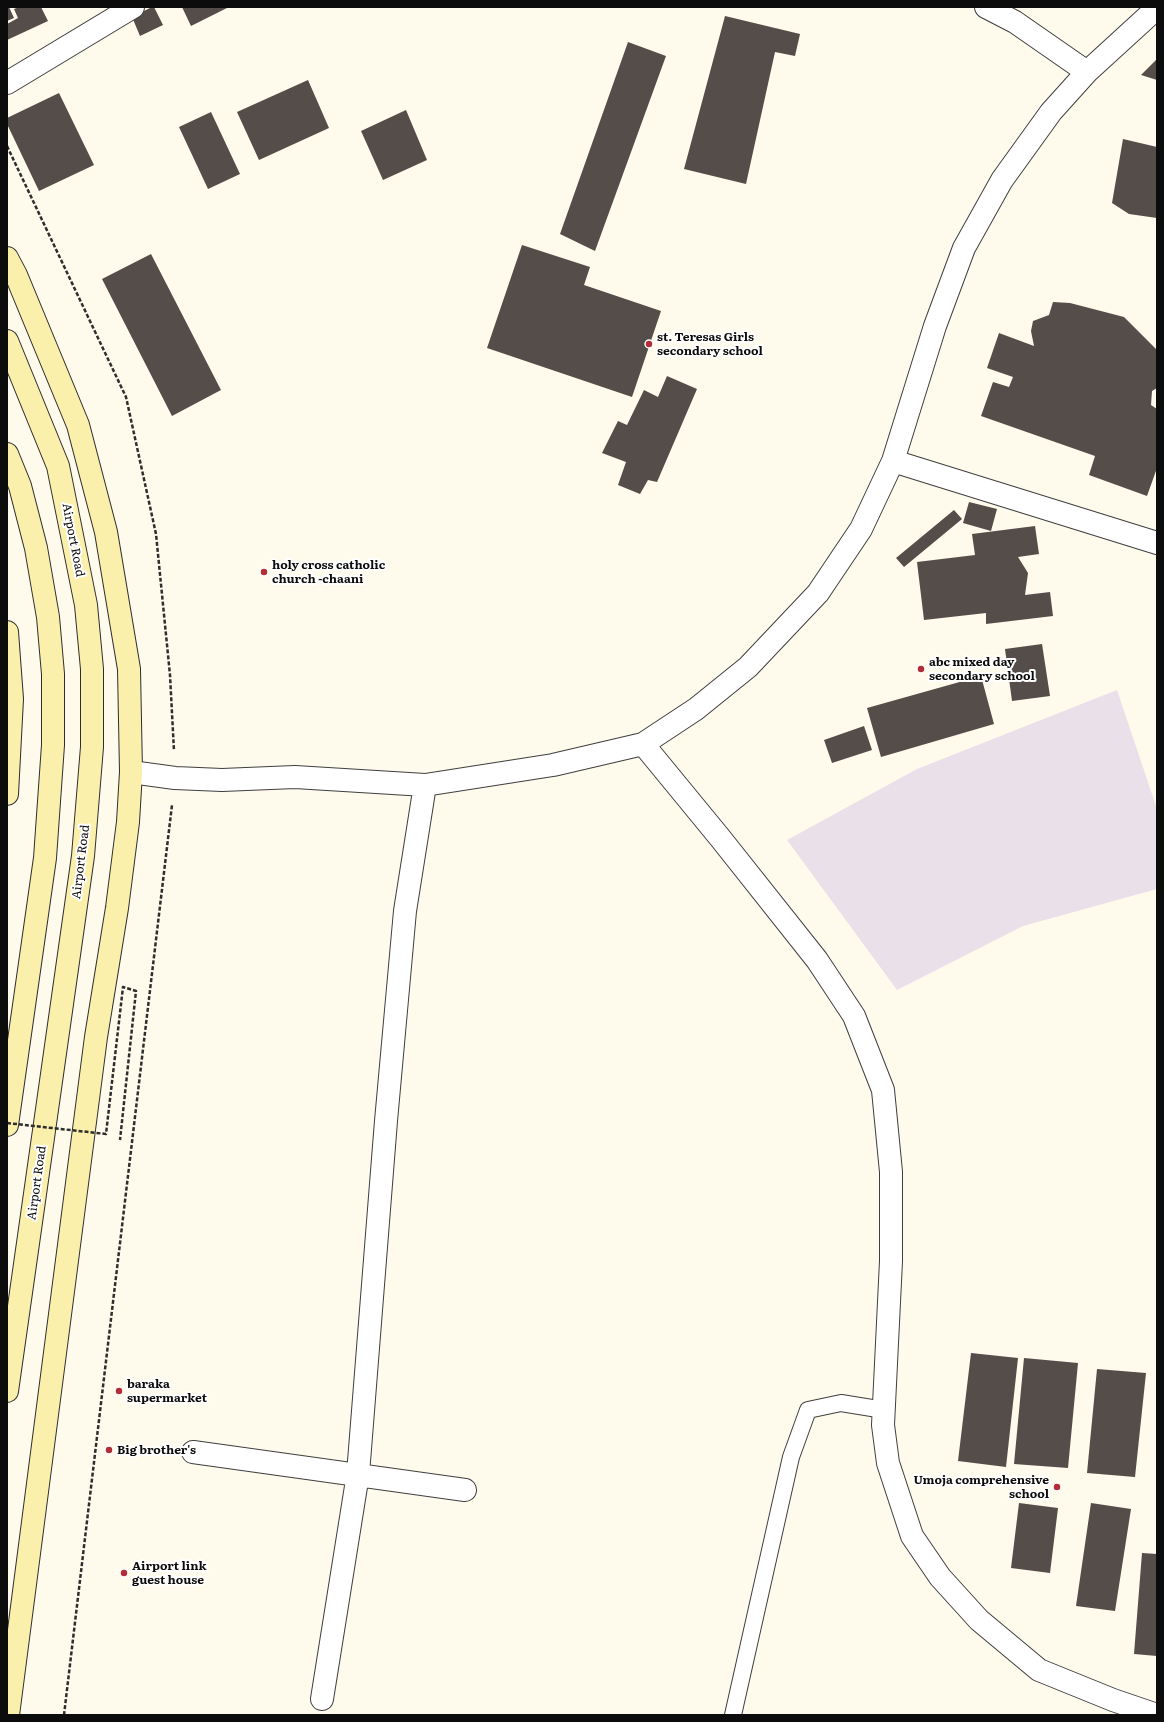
<!DOCTYPE html>
<html>
<head>
<meta charset="utf-8">
<style>
  body { margin:0 }
  #map { position:relative; width:1164px; height:1722px; overflow:hidden; background:#fefaec; font-family:Literata,serif }
  canvas { display:block }
  .frame { position:absolute; inset:0; border:8px solid #0c0c0c; pointer-events:none }
</style>
</head>
<body>
<div id="map">
<canvas width="1164" height="1722"></canvas>
<div class="frame"></div>
</div>
<script>
const g = document.querySelector('canvas').getContext('2d');
g.lineJoin = 'round';
function paint(path, color) { g.fillStyle = color; g.fill(path, 'evenodd'); }
const shape = rows => new Path2D(rows.map(r => 'M' + r).join(''));
function strokePath(path, color, width, dash) { g.strokeStyle = color; g.lineWidth = width; g.lineCap = dash ? 'butt' : 'round'; g.setLineDash(dash || []); g.stroke(path); }
function drawText(font, color, halo, rows, align = 'center') {
  g.font = font + ' Literata,serif'; g.lineWidth = 4; g.setLineDash([]); g.textBaseline = 'middle'; g.strokeStyle = halo; g.fillStyle = color; for (const [text, x, y, turn = 0] of rows) {
    g.save(); g.translate(x, y); g.rotate((+turn || 0) * Math.PI / 180); g.textAlign = isNaN(turn) ? turn : align; if (halo) g.strokeText(text, 0, 0); g.fillText(text, 0, 0); g.restore();
  }
}
paint(shape([
  [1117,690,1157,809,1157,889,1023,926,897,990,787,840,917,769]
]), '#e9e0ea');
paint(shape([
  [7,7,9,7,14,18,7,21],
  [19,7,41,7,48,21,7,40,7,24,18,18,14,9],
  [152,7,154,7,163,25,140,36,132,17],
  [182,7,229,7,191,26],
  [725,16,800,34,795,56,775,52,746,184,684,169],
  [628,42,666,56,595,251,560,234],
  [1157,59,1157,80,1141,75],
  [308,80,329,128,259,160,237,112],
  [59,93,94,165,39,191,7,124,7,118],
  [406,110,427,160,383,180,361,131],
  [211,112,240,174,208,189,179,127],
  [1123,139,1157,147,1157,218,1129,214,1112,203],
  [522,245,590,267,584,285,661,311,632,397,487,348],
  [151,254,221,390,172,416,102,279],
  [1053,302,1070,303,1124,317,1157,350,1157,388,1152,391,1151,405,1157,409,1157,468,1147,496,1089,475,1095,456,981,416,993,382,1009,387,1013,377,987,368,999,333,1034,346,1031,331,1033,321,1049,315],
  [667,376,697,389,657,482,648,480,640,494,618,485,626,462,602,453,618,421,627,425,644,390,658,397],
  [969,502,997,509,991,531,963,523],
  [954,510,962,519,904,567,896,558],
  [1035,526,1039,554,1018,557,1028,573,1025,595,1050,592,1053,616,986,624,986,613,924,620,917,562,975,555,972,534],
  [1042,644,1050,696,1012,701,1005,649],
  [981,676,994,724,881,757,867,708],
  [864,726,872,750,832,763,824,740],
  [971,1353,1018,1358,1006,1467,958,1461],
  [1024,1358,1078,1363,1068,1468,1014,1464],
  [1097,1369,1146,1373,1135,1477,1087,1473],
  [1019,1503,1058,1508,1050,1573,1011,1568],
  [1091,1503,1131,1509,1115,1611,1076,1606],
  [1142,1553,1157,1554,1157,1656,1134,1654]
]), '#544d49');
const lane = shape([
  [733,1715,791,1457,808,1410,841,1403,884,1410]
]);
const street = shape([
  [986,7,1015,22,1087,72],
  [7,83,133,7],
  [893,461,1157,543],
  [643,744,721,839,817,960,854,1016,883,1090,891,1172,891,1261,883,1425,888,1463,912,1536,940,1577,979,1620,1039,1670,1113,1700,1157,1715],
  [131,772,175,778,222,780,295,777,425,785,553,765,643,744,696,709,748,667,818,593,861,529,893,461,935,326,964,248,1002,180,1051,112,1087,72,1157,8],
  [193,1452,465,1490],
  [322,1699,358,1474,386,1121,405,911,425,785]
]);
const secondary = shape([
  [7,258,16,275,78,425,106,532,129,669,131,772,128,822,117,908,96,1037,8,1715],
  [7,341,58,466,86,605,92,669,92,747,83,856,7,1391],
  [7,454,20,486,36,548,48,617,53,674,53,745,45,858,7,1125],
  [7,632,12,699,7,794]
]);
strokePath(lane, '#3f3f3f', 18);
strokePath(street, '#3f3f3f', 24);
strokePath(secondary, '#2e2e2e', 24);
strokePath(shape([
  [7,146,126,397,156,534,170,675,174,751],
  [64,1715,172,805]
]), '#2e2e2e', 2.5, [4, 2]);
strokePath(lane, '#fff', 16);
strokePath(street, '#fff', 22);
strokePath(secondary, '#faefab', 22);
strokePath(shape([
  [7,1123,106,1134,123,987,136,991,120,1140]
]), '#2e2e2e', 2.5, [4, 2]);
for (const [x, y, r, color] of [
  [649,344,4,"#b32d36"],
  [264,572,4,"#b32d36"],
  [921,669,4,"#b32d36"],
  [119,1391,4,"#b32d36"],
  [109,1450,4,"#b32d36"],
  [1057,1487,4,"#b32d36"],
  [124,1573,4,"#b32d36"]
]) { const dot = new Path2D(); dot.arc(x, y, r, 0, 2 * Math.PI); g.fillStyle = color; g.fill(dot); strokePath(dot, '#fff', 1.5); }
drawText('bold 12px', '#0c0c0c', '#fff', [
  ["st. Teresas Girls",657,337],
  ["secondary school",657,351],
  ["holy cross catholic",272,565],
  ["church -chaani",272,579],
  ["abc mixed day",929,662],
  ["secondary school",929,676],
  ["baraka",127,1384],
  ["supermarket",127,1398],
  ["Big brother's",117,1450],
  ["Umoja comprehensive",1049,1480,"right"],
  ["school",1049,1494,"right"],
  ["Airport link",132,1566],
  ["guest house",132,1580]
], 'left');
drawText('12px', '#0c0c0c', '#fff', [
  ["Airport Road",73,540,79],
  ["Airport Road",81,862,-83],
  ["Airport Road",37,1183,-82]
]);
</script>
</body>
</html>
